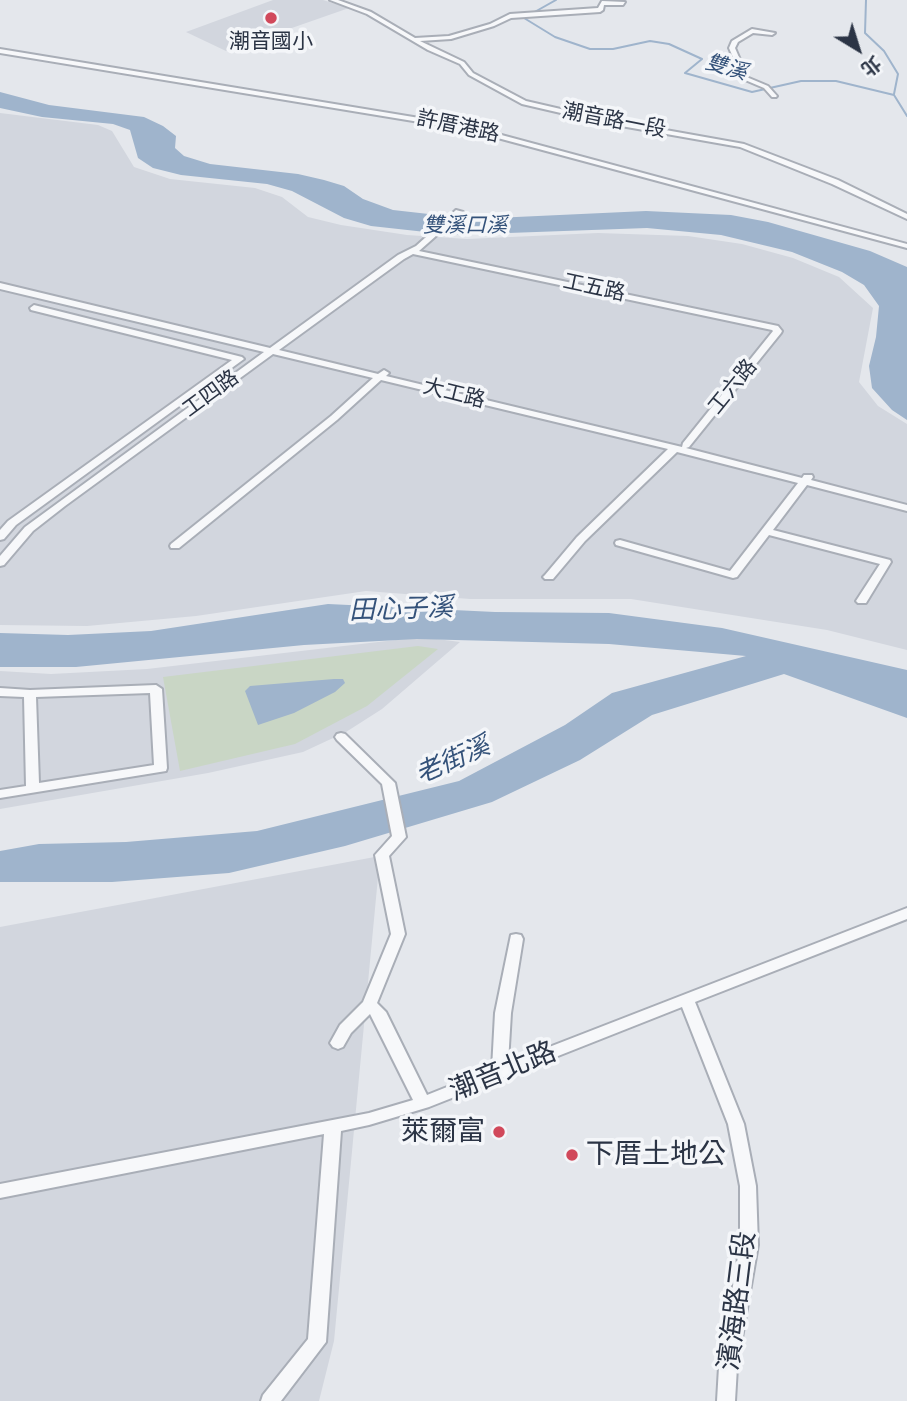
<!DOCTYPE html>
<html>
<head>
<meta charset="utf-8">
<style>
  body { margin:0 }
  #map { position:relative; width:907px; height:1401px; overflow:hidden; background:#e4e7ec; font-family:"Fira Sans Condensed","Noto Sans TC",sans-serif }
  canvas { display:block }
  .north { position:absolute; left:823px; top:14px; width:70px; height:70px; -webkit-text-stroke:5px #f4f6f9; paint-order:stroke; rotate:142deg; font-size:19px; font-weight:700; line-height:28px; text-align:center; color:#2b3445 }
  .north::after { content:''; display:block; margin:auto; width:24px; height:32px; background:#2b3445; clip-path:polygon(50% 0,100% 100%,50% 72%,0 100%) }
</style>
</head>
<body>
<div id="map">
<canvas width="907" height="1401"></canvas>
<div class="north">北</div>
</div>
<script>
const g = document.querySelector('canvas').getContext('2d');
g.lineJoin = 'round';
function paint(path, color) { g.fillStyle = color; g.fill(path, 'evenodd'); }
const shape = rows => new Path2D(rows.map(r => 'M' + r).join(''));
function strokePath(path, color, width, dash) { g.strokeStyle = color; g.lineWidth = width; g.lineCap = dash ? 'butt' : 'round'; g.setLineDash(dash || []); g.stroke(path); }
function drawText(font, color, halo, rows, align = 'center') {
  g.font = font + ' "Fira Sans Condensed","Noto Sans TC",sans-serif'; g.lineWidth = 7; g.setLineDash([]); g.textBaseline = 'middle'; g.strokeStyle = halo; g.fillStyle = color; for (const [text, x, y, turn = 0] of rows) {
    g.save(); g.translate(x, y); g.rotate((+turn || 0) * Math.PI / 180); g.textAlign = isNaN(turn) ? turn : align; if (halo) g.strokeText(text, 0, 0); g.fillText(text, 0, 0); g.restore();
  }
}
paint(shape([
  [273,0,323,0,349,8,226,51,186,32],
  [0,113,98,125,112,131,134,167,170,179,255,188,282,197,308,217,341,225,407,235,467,239,598,233,688,236,742,244,793,258,839,277,873,308,859,382,878,406,907,424,907,650,827,630,631,599,470,599,366,591,196,616,87,626,0,625],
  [421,637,460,642,382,709,346,732,303,752,208,773,0,809,0,671,51,674,147,669],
  [380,856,334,1341,319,1401,0,1401,0,927]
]), '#d2d6de');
paint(shape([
  [418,646,438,649,367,706,295,744,180,771,163,677]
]), '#c9d6c5');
paint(shape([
  [0,92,49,105,144,117,163,126,176,136,175,148,184,156,210,164,298,174,324,180,344,186,363,199,393,210,473,219,646,211,731,215,768,222,870,251,907,267,907,420,892,410,872,388,869,366,876,337,879,306,864,285,842,272,792,252,721,235,647,228,453,235,371,226,344,218,292,191,267,184,181,175,153,168,138,158,130,130,113,124,42,117,0,108],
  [328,604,495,612,609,613,722,628,907,670,907,718,784,674,652,715,580,760,492,802,345,846,229,873,112,882,0,882,0,851,39,844,126,842,257,831,459,781,565,725,612,693,746,656,609,644,417,639,304,645,76,667,0,667,0,633,68,635,151,631],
  [334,679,343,679,345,683,335,692,294,713,258,725,245,691,250,686]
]), '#9fb4cc');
strokePath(shape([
  [556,0,524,18,555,37,590,49,613,49,650,41,669,44,702,59,685,73,752,92,801,81,836,81,894,95,907,116],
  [866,0,865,33,884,51,898,74,894,94]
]), '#9fb4cc', 2);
const minor = shape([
  [330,0,338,0,371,12,415,38,449,36,490,24,510,14,598,8,602,1,625,2,623,5,604,5,603,10,600,12,511,18,494,26,451,39,420,41,464,62,473,73,526,101,604,119,744,144,838,180,907,214,907,219,832,184,740,147,604,123,522,104,469,75,460,64,428,50,367,14,330,0],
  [752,29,775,33,772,35,753,33,738,42,735,48,741,62,737,73,768,86,777,96,776,97,772,97,764,88,731,74,735,62,729,48,732,41,752,29],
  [0,49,468,126,907,244,907,248,468,130,0,53,0,49],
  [456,210,463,212,419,251,778,326,782,331,781,333,689,447,686,448,802,478,804,475,812,475,813,477,811,480,907,505,907,511,807,485,773,530,890,560,891,562,866,603,858,603,856,601,880,564,769,535,737,577,733,578,616,545,615,543,616,541,620,540,730,571,798,483,677,452,585,541,553,579,545,579,543,577,545,575,577,537,668,449,381,380,337,420,179,548,171,548,170,546,171,544,331,416,373,378,273,354,65,506,33,531,4,565,0,566,0,556,25,527,264,352,0,289,0,283,270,348,398,255,416,246,456,210],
  [413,254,772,330,773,331,683,443,682,447,386,376,389,373,384,370,378,374,279,350,404,259,413,254],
  [34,305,242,357,244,359,16,525,4,539,0,540,0,530,8,521,232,360,31,310,30,308,34,305],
  [156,685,162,689,167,768,166,771,0,798,0,790,26,786,24,697,0,696,0,688,30,690,156,685],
  [150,693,154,765,39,783,36,697,150,693],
  [341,733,345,734,395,783,406,837,389,856,405,934,377,1003,386,1012,427,1095,492,1069,495,1013,511,935,516,934,521,935,523,939,511,1013,508,1063,907,908,907,919,695,1002,744,1124,756,1186,758,1245,737,1367,735,1401,717,1401,719,1367,740,1245,740,1186,728,1124,682,1007,429,1107,369,1125,341,1131,326,1342,281,1401,261,1401,263,1395,308,1339,324,1134,0,1198,0,1184,369,1113,413,1100,370,1014,351,1033,343,1047,338,1049,333,1047,330,1043,340,1025,363,1002,391,934,375,855,392,836,382,784,337,740,335,737,337,734,341,733]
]);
strokePath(minor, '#a9aeb7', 4);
paint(minor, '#f7f8fa');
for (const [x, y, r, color] of [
  [271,18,7,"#d1495b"],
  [499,1132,7,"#d1495b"],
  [572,1155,7,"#d1495b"]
]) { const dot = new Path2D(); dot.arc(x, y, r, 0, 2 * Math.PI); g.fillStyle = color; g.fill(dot); strokePath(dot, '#f4f6f9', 2.5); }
drawText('21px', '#2b3445', '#f4f6f9', [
  ["潮音國小",271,42]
]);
drawText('italic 21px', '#34527a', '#f4f6f9', [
  ["雙溪",726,68,16],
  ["雙溪口溪",465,226]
]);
drawText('21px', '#2b3445', '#f4f6f9', [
  ["潮音路一段",614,121,11],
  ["許厝港路",458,127,12],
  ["工五路",594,288,12],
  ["工六路",733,387,-51],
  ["工四路",211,394,-36],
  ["大工路",454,394,14]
]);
drawText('italic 26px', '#34527a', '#f4f6f9', [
  ["田心子溪",401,610,-2],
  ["老街溪",453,761,-24]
]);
drawText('28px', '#2b3445', '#f4f6f9', [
  ["潮音北路",503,1072,-22],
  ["濱海路三段",738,1301,-83]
]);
drawText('28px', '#2b3445', '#f4f6f9', [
  ["萊爾富",485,1132],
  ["下厝土地公",586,1155,"left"]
], 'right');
</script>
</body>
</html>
